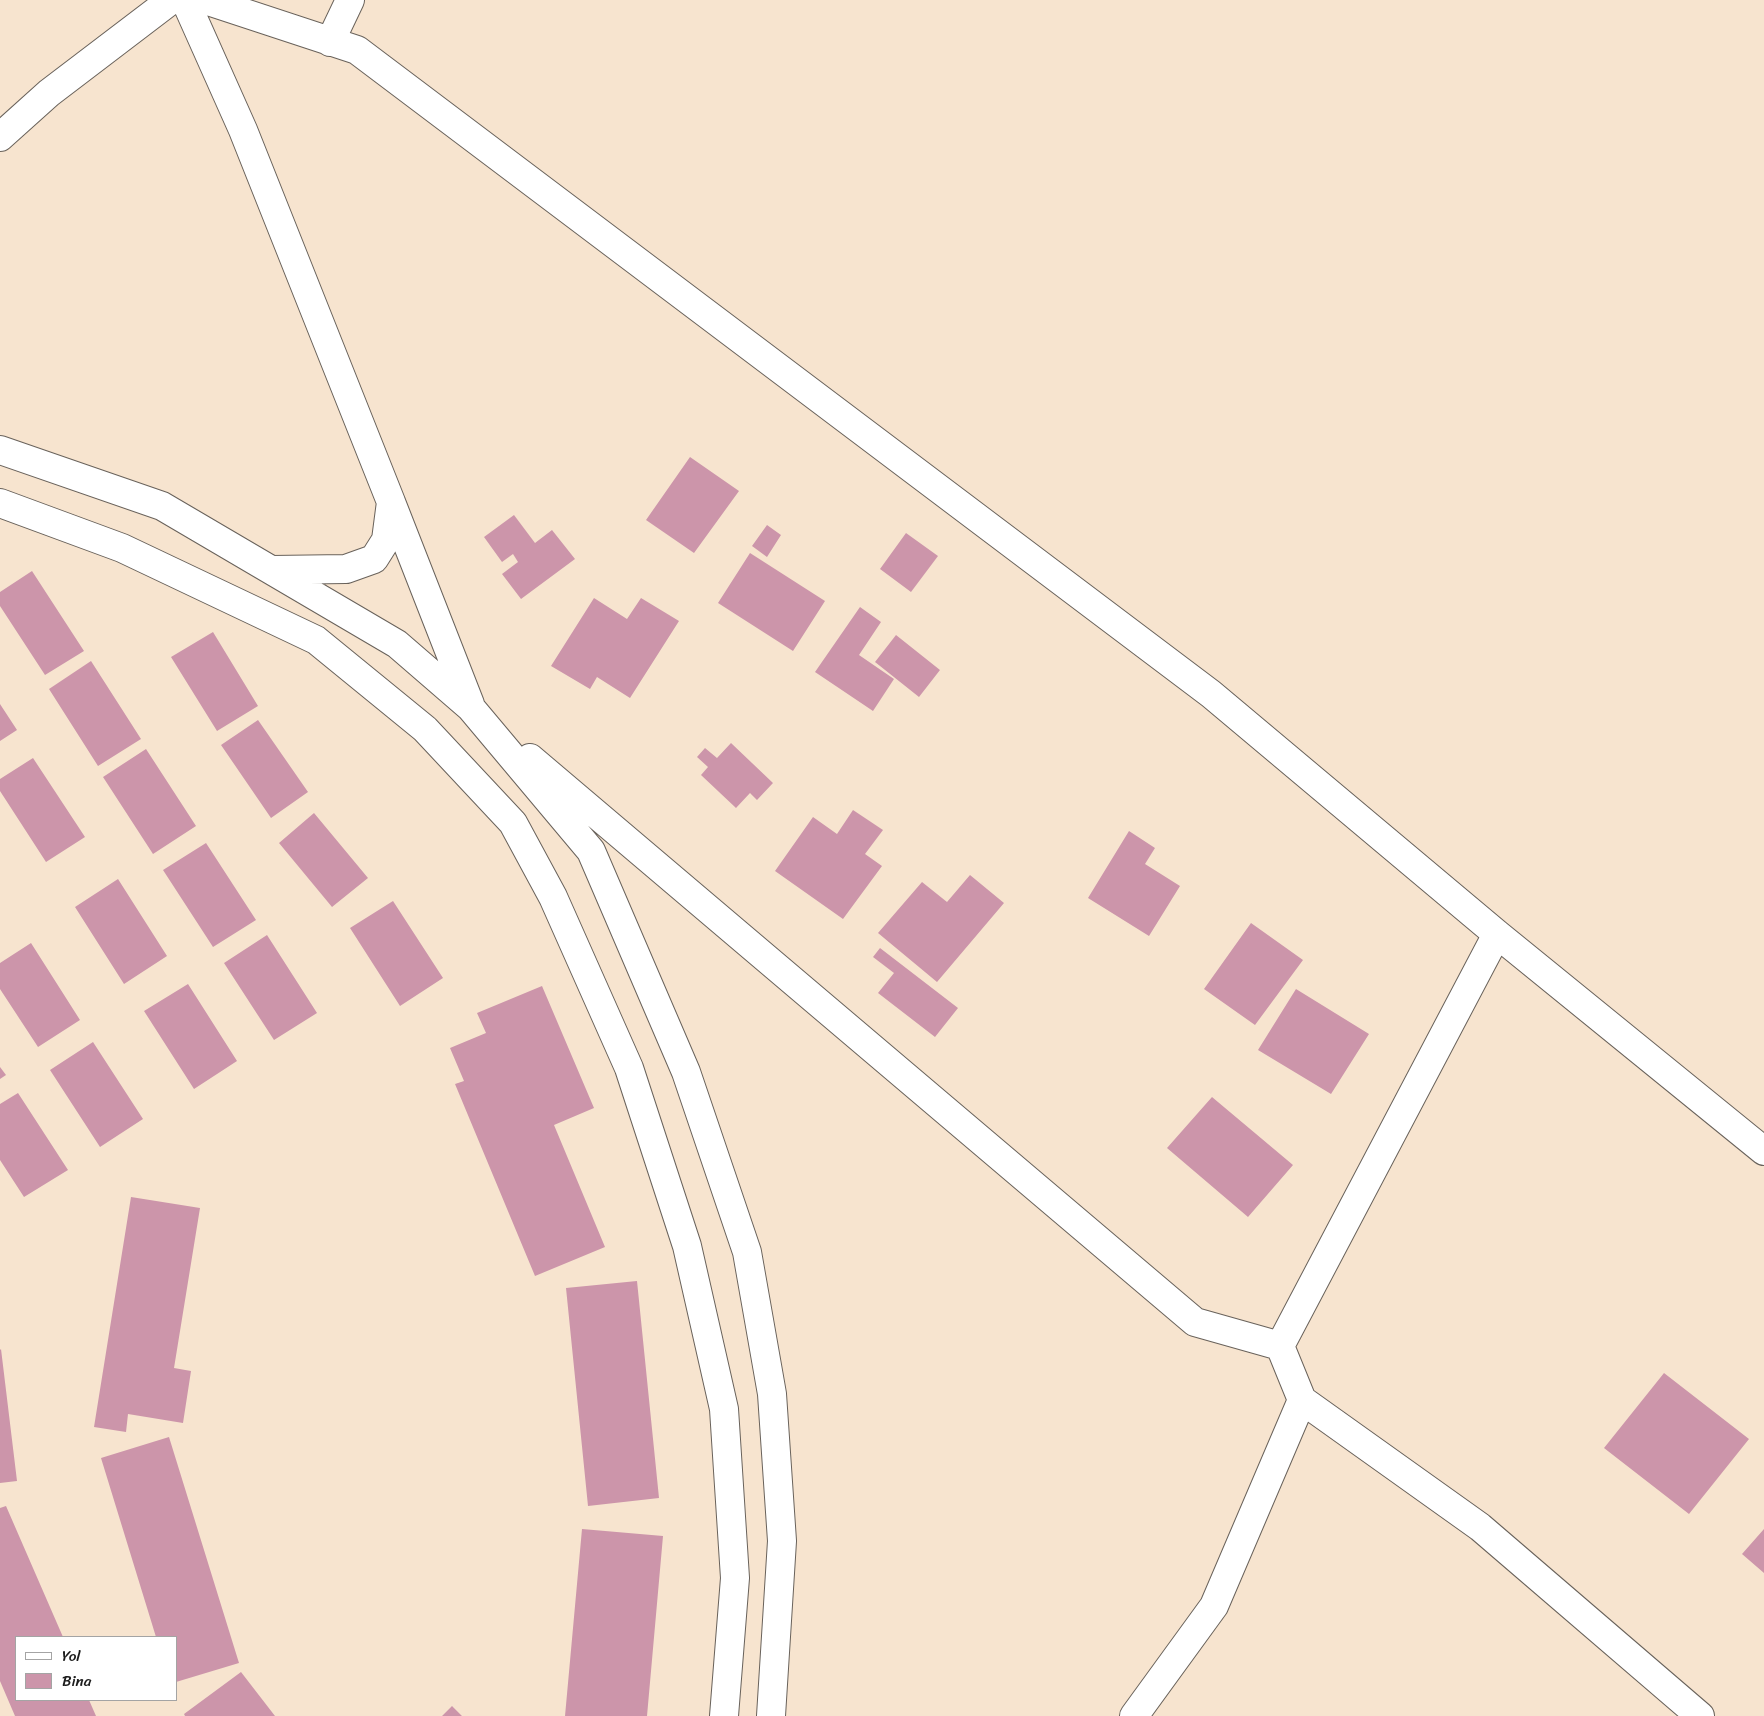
<!DOCTYPE html>
<html>
<head>
<meta charset="utf-8">
<style>
  body { margin:0 }
  #map { position:relative; width:1764px; height:1716px; overflow:hidden; background:#f7e4cf; font-family:Sriracha,sans-serif }
  canvas { display:block }
  .legend { position:absolute; left:15px; top:1636px; width:162px; height:65px; box-sizing:border-box; background:#fff; border:1px solid #a4a4a4; margin:0; padding:6px 9px; list-style:none; font-size:15px; color:#1c1c1c }
  .legend li { display:flex; align-items:center; gap:10px; height:25px }
  .legend b { width:25px; border:1px solid #a4a4a4 }
</style>
</head>
<body>
<div id="map">
<canvas width="1764" height="1716"></canvas>
<ul class="legend">
<li><b style="height:6px;background:#fff"></b>Yol</li>
<li><b style="height:14px;background:#cc95aa"></b>Bina</li>
</ul>
</div>
<script>
const g = document.querySelector('canvas').getContext('2d');
g.lineJoin = 'round';
function paint(path, color) { g.fillStyle = color; g.fill(path, 'evenodd'); }
const shape = rows => new Path2D(rows.map(r => 'M' + r).join(''));
function strokePath(path, color, width, dash) { g.strokeStyle = color; g.lineWidth = width; g.lineCap = dash ? 'butt' : 'round'; g.setLineDash(dash || []); g.stroke(path); }
paint(shape([
  [690,457,739,491,694,553,646,520],
  [514,515,535,543,552,530,575,559,521,599,502,574,518,562,513,554,502,562,484,537],
  [767,525,781,535,767,557,752,546],
  [906,533,938,556,911,592,880,569],
  [750,553,825,601,793,651,718,603],
  [32,571,84,651,45,675,0,606,0,592],
  [594,598,627,619,641,598,679,621,630,698,597,677,590,689,551,666],
  [860,607,881,622,859,655,894,679,873,711,815,672],
  [213,632,258,706,217,731,171,657],
  [896,635,940,670,919,697,875,662],
  [91,661,141,739,98,766,49,689],
  [0,704,17,730,0,741],
  [258,720,308,792,271,818,221,745],
  [731,743,773,783,757,800,750,793,736,808,701,775,708,767,697,757,705,748,717,758],
  [146,749,196,826,153,854,103,777],
  [33,758,85,837,46,862,0,791,0,779],
  [853,810,883,830,865,854,882,866,843,919,775,871,813,817,837,834],
  [314,813,368,878,332,907,279,843],
  [1129,831,1155,848,1145,864,1180,886,1149,936,1088,898],
  [206,843,256,920,213,947,163,870],
  [970,875,1004,903,937,982,878,933,922,882,947,902],
  [118,879,167,956,124,984,75,907],
  [393,901,443,978,400,1006,350,928],
  [1251,923,1303,960,1255,1025,1204,989],
  [267,935,317,1013,274,1040,224,963],
  [31,943,80,1020,38,1047,0,989,0,963],
  [880,948,958,1008,935,1037,878,993,894,973,873,957],
  [188,984,237,1061,194,1089,144,1011],
  [542,986,594,1108,554,1125,605,1247,535,1276,455,1084,464,1081,450,1048,486,1033,477,1013],
  [1296,989,1369,1034,1331,1094,1258,1050],
  [93,1042,143,1119,100,1147,50,1070],
  [0,1067,6,1075,0,1079],
  [18,1093,68,1170,24,1197,0,1160,0,1104],
  [1212,1097,1293,1165,1248,1217,1167,1148],
  [131,1197,200,1208,174,1368,191,1371,183,1423,128,1414,126,1432,94,1427],
  [637,1281,659,1498,588,1506,566,1288],
  [1,1349,17,1481,0,1483,0,1350],
  [1664,1373,1749,1439,1689,1514,1604,1448],
  [169,1437,239,1663,176,1682,176,1637,156,1637,101,1458],
  [6,1506,63,1637,16,1637,16,1700,89,1700,96,1716,15,1716,0,1681,0,1508],
  [582,1529,663,1536,647,1716,565,1716],
  [1764,1529,1764,1573,1742,1554],
  [241,1672,275,1716,185,1716,184,1714],
  [452,1706,462,1716,442,1716]
]), '#cc95aa');
const minor = shape([
  [185,0,243,130,391,502],
  [205,0,357,50,1211,694,1497,934,1764,1151],
  [330,42,350,0],
  [0,137,49,93,171,0],
  [0,450,162,506,397,644,471,708,591,851,686,1072,747,1252,772,1394,782,1541,771,1716],
  [0,503,122,548,316,640,425,729,513,823,553,897,629,1068,687,1246,724,1409,735,1578,724,1716],
  [272,570,346,569,374,559,386,540,391,502,470,704],
  [530,758,1195,1322,1280,1346],
  [1497,934,1280,1346,1302,1400,1480,1527,1700,1716],
  [1134,1716,1214,1606,1302,1400]
]);
strokePath(minor, '#69625b', 30);
strokePath(minor, '#fff', 28);
</script>
</body>
</html>
